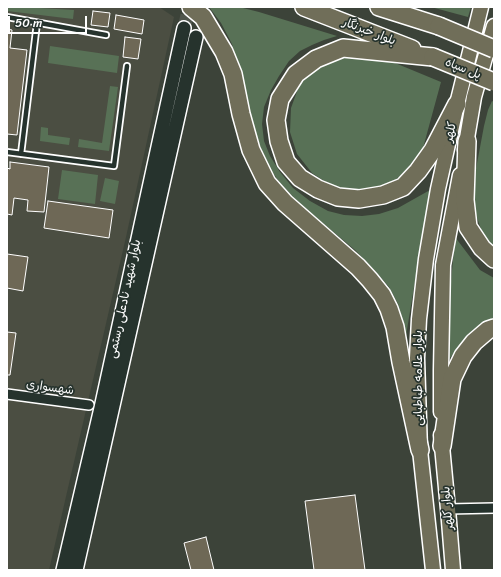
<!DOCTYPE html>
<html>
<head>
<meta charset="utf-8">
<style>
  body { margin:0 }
  #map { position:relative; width:501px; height:577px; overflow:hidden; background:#3c4339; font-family:Sriracha,sans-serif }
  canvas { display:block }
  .frame { position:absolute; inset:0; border:8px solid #fff; pointer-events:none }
  .scale { position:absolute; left:8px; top:16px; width:79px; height:18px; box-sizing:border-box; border:2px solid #fff; border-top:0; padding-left:5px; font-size:12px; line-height:14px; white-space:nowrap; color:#fff; -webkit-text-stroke:3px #26332d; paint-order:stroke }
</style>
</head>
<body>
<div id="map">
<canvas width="501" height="577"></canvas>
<div class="frame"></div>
<div class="scale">50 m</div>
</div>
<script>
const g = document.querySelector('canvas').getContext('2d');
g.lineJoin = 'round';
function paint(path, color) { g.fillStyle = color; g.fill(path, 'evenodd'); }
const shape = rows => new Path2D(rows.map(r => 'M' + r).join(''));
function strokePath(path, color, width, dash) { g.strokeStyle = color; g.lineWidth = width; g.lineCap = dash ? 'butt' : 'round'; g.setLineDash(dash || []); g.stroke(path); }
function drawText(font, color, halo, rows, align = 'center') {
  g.font = font + ' Sriracha,"Playpen Sans Arabic",sans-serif'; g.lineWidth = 3.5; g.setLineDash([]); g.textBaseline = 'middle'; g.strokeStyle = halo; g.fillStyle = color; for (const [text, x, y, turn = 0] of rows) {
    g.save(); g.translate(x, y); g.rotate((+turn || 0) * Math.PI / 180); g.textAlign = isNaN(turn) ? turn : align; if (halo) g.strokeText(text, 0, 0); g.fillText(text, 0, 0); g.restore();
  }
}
paint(shape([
  [7,7,159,7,174,17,126,237,49,570,7,570]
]), '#4b4e42');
paint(shape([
  [7,7,22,7,74,10,73,19,7,11],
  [209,7,239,7,259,12,337,36,324,40,312,45,300,51,289,61,279,76,271,90,264,107,262,124,264,141,270,156,280,172,293,188,310,201,328,211,344,215,362,216,379,214,398,208,430,190,404,348,401,314,398,304,389,287,377,273,355,250,300,204,280,183,265,162,251,118,237,62,232,44,221,23],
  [431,7,471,7,468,17],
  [50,46,119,56,117,73,48,63],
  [360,53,383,58,441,82,423,148,412,166,395,180,375,189,353,191,332,186,312,173,297,154,290,132,291,108,299,86,315,68,336,57],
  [110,86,118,87,109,151,78,147,79,139,102,143],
  [492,101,494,102,494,250,485,238,481,229,475,212,473,194,475,174,484,126,488,110],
  [41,127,48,128,48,135,70,138,69,145,40,141],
  [62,170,98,175,95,204,58,199],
  [105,178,119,181,115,204,100,201],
  [455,237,480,270,494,278,494,320,468,335,446,363,450,293]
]), '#587156');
const building = shape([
  [93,11,110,13,108,27,91,25,93,11],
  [116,15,144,20,142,34,114,29,116,15],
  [7,23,8,23,7,29,12,30,10,48,27,50,17,135,7,134,7,23],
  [125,37,141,39,138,59,123,57,125,37],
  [10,162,49,167,44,212,27,211,28,200,14,198,12,215,7,214,7,168,10,169,10,162],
  [48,201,113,210,109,238,44,228,48,201],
  [7,254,28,257,23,291,7,288,7,254],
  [7,332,16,333,10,375,7,375,7,332],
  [355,495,365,570,314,570,305,501,355,495],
  [206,537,214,570,191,570,184,543,206,537]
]);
paint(building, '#6e6856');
strokePath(building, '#fff', 1);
strokePath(shape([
  [184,28,189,7]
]), '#50564d', 13, [13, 6]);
const lane = shape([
  [7,17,106,35],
  [7,152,114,166,127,66],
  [21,154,37,23]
]);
const street = shape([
  [7,394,89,405],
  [448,509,494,508]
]);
const secondary = shape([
  [63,570,101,408,184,28],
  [76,570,196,37]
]);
const primary = shape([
  [465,150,474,97,494,26],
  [441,412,441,370,443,265,460,175],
  [441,435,442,446,448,509,453,570],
  [433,570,420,450,417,358,419,319,426,259,438,189,457,104,481,7]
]);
const highway = shape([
  [191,7,203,17,224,52,233,74,241,114,251,150,267,183,285,203,358,267,370,280,382,295,389,309,395,327,401,362,420,450],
  [304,7,412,49],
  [379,7,439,26],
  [433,57,343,48,316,59,296,74,280,99,276,120,279,141,286,162,300,178,318,189,338,197,359,199,383,195,403,187,418,171,433,150,457,104],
  [467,141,465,200,468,227,482,248,494,259],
  [442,446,452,379,463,356,474,342,488,330,494,328]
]);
strokePath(lane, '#fff', 8);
strokePath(street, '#fff', 12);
strokePath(secondary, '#fff', 16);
strokePath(primary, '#fff', 17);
strokePath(highway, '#fff', 20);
strokePath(lane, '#26332d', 4.5);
strokePath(street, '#26332d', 9);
strokePath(secondary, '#26332d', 13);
strokePath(primary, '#706e59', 14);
strokePath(highway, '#706e59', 17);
const highwayBridge = shape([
  [439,26,494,49],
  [433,57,494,82]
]);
strokePath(highwayBridge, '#fff', 20, []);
strokePath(highwayBridge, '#706e59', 17);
drawText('12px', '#fff', '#26332d', [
  ["بلوار خبرنگار",369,32,21],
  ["پل سپاه",463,69,22],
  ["کلهر",451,132,-77],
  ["بلوار شهید نادعلی رستمی",125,299,-78],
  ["بلوار علامه طباطبایی",419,378,-90],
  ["شهسواری",50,388,8],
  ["بلوار کلهر",448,508,-95]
]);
</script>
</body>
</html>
